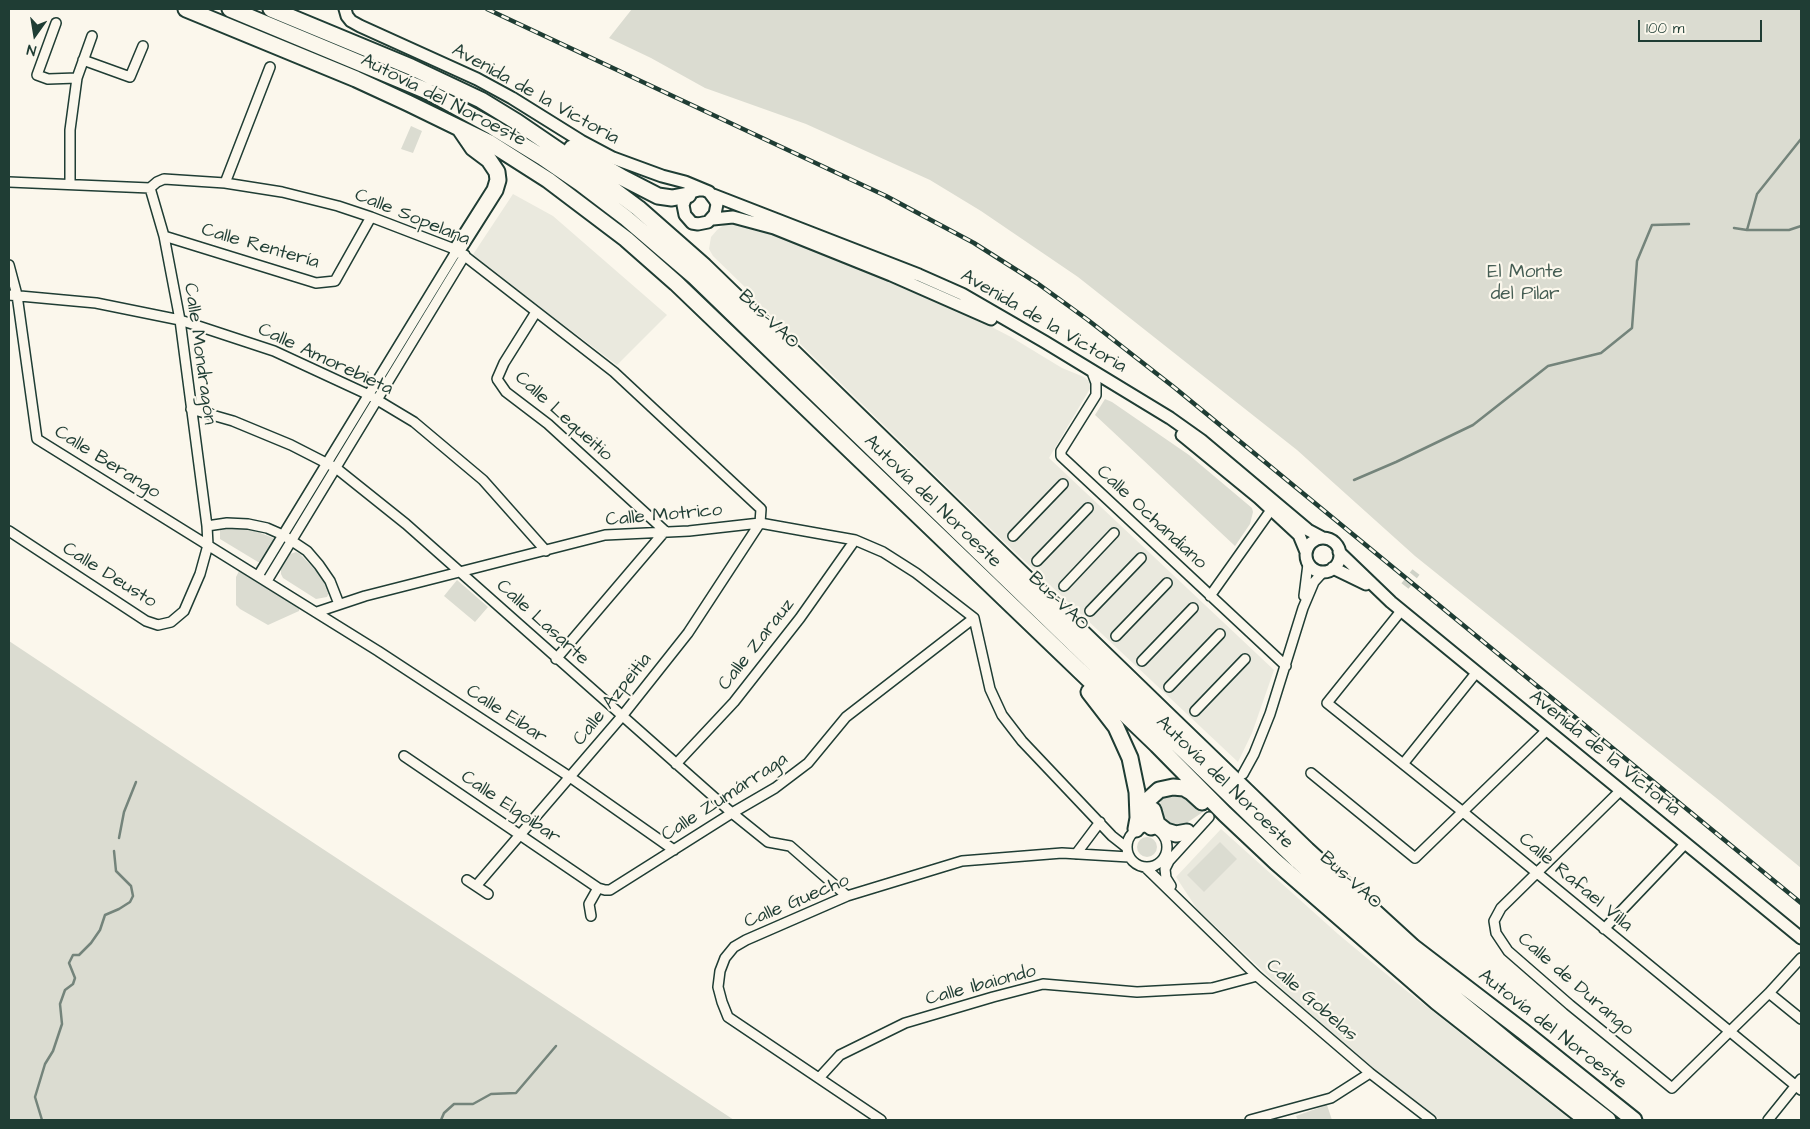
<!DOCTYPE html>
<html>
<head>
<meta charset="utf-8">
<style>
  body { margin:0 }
  #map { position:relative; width:1810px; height:1129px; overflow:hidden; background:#fbf7ec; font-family:"Architects Daughter",sans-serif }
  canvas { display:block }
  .frame { position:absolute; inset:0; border:10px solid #1f3d34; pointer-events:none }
  .north { position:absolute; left:10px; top:10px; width:50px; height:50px; -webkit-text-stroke:4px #fbf7ec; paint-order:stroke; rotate:193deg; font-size:14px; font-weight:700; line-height:20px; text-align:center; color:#1f3d34 }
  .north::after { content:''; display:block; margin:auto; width:18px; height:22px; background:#1f3d34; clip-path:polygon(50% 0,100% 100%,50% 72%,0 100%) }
  .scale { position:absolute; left:1638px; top:20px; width:124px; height:22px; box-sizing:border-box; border:2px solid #1f3d34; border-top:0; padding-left:6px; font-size:15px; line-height:18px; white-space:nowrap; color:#1f3d34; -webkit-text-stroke:4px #fbf7ec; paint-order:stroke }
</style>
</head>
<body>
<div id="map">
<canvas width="1810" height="1129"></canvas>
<div class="frame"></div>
<div class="north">N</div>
<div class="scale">100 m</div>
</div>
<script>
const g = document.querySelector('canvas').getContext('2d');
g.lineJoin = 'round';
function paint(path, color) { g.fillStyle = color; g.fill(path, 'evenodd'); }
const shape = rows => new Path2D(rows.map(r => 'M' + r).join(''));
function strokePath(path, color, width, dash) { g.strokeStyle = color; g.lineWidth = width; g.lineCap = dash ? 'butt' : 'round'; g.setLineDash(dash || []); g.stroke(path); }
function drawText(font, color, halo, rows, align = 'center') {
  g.font = font + ' "Architects Daughter",sans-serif'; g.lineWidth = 4.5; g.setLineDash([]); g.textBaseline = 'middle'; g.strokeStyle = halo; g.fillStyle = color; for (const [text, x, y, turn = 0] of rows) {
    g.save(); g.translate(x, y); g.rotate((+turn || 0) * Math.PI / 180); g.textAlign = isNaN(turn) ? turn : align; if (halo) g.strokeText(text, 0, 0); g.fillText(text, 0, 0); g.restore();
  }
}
paint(shape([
  [513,194,553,216,667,315,617,365,472,256],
  [725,224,732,224,752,227,785,238,955,308,1011,337,1062,368,1084,377,1091,383,1091,387,1049,458,1274,670,1252,733,1238,762,1000,538,750,295,748,290,713,256,709,249,711,237,717,230],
  [1221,829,1338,934,1403,988,1571,1120,1440,1120,1331,1035,1197,909,1176,877]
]), '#eae9de');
paint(shape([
  [632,9,1801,9,1801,868,1720,801,1415,556,1297,450,1078,277,981,211,930,180,806,124,705,88,651,58,609,38],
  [411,126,422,131,413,153,401,149],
  [1105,399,1112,402,1189,455,1252,508,1253,512,1250,524,1235,546,1095,415],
  [224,528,247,529,258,532,273,538,275,544,261,562,258,562,220,539,220,530],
  [296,552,300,554,319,574,328,590,329,593,327,597,316,599,283,578,281,574,281,569,290,554],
  [239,571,299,608,299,611,268,625,240,609,236,605,236,577],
  [457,580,488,607,475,622,444,596],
  [9,641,197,766,734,1120,9,1120],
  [1176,792,1191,799,1203,812,1185,824,1174,827,1163,822,1159,811,1161,800,1165,796],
  '1137 847a10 10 0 1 1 20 0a10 10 0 1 1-20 0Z',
  [1220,842,1237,859,1204,892,1187,875],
  [1327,1105,1332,1120,1298,1120,1296,1116]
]), '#dbdcd1');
strokePath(shape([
  [1734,228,1747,230,1757,194,1801,139],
  [1747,230,1789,230,1801,226],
  [1354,480,1396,462,1473,425,1548,366,1601,353,1632,328,1637,261,1652,225,1689,224],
  [119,838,124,812,136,782],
  [42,1120,35,1097,45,1064,53,1051,62,1024,60,1004,65,990,73,984,75,978,69,963,73,955,79,955,91,943,100,930,105,915,119,909,130,902,133,896,131,886,116,871,114,851],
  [441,1120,444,1113,454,1104,473,1104,491,1094,516,1093,556,1046]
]), '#74847b', 2.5);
strokePath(shape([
  [1405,586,1416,572]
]), '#cfd2c7', 9, [9, 4.5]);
const street = shape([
  [56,23,37,75,48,79,77,78,70,130,70,184],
  [83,60,130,77,143,46],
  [77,78,92,36],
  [9,182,150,188,157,182,164,179,225,183,282,192,338,206,371,217,457,250,614,372,761,509,760,523,688,633,623,715,476,886],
  [225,183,270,67],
  [164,236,316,283,335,281,371,217],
  [9,265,17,295,37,439,378,651,570,777,674,850],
  [9,295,96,303,180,320,274,351,369,395,414,422,483,480,546,551],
  [536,312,504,363,497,379,506,392,548,424,665,531,556,659],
  [1093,375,1096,383,1096,395,1061,451,1061,456,1286,666],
  [191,409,233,421,291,445,336,468,406,524,732,813,768,842,790,846,847,896],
  [207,526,227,523,248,524,267,528,283,535,307,551,319,565,330,581,339,604],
  [9,531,146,621,158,625,171,622,184,611,200,574,208,545,207,526,180,320,164,236,150,188],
  [1013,536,1063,484],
  [1037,561,1088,508],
  [258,576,457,250],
  [267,581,465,255],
  [1064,586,1114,533],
  [1210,596,1271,510],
  [1304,596,1308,564],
  [1090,611,1141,558],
  [1401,611,1327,703,1463,812,1801,1090],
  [317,612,365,596,605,535,689,531,760,523,855,540,883,552,916,573,974,618],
  [974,618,990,689,1002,715,1022,741,1112,836,1126,847],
  [1116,636,1167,583],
  [1142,661,1193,608],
  [1169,687,1220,634],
  [1195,711,1245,659],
  [404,756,598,888,605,890,610,890,732,813,775,788,808,763,846,717,974,618],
  [676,764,734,702,800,618,855,540],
  [1403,764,1476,673],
  [1311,773,1415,858,1547,730],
  [1243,774,1254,754,1270,714,1303,608,1314,582,1323,572],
  [1621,790,1501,908,1494,921,1496,933,1508,951,1570,1005,1672,1088,1769,993,1801,958],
  '1127 847a20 20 0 1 1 40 0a20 20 0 1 1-40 0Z',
  [1076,854,1100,822],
  [1145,867,1257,976,1370,1073,1431,1120],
  [467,880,488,894],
  [1171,886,1166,878,1165,869,1169,861,1209,817],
  [591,916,589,904,598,888],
  [1604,929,1686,843],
  [1769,993,1801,1019],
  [819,1078,840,1055,905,1023,993,997,1043,984,1137,992,1212,988,1257,976],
  [881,1120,728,1017,722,1002,718,987,720,971,725,958,734,947,746,940,847,896,962,861,1062,853,1129,857],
  [1250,1120,1331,1098,1370,1073],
  [1768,1120,1801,1079]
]);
const secondary = shape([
  [345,9,347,16,351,21,360,26,477,79,512,98,581,141,613,158,662,176,685,182,709,192,715,200,717,204,715,214,708,222,698,224,692,223,685,215,683,205,686,197,691,192,699,190,704,190],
  [713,195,919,275,962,294,1045,342,1170,418,1201,440,1308,530,1323,538],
  [713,219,733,217,774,228,891,275,991,319],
  [1182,435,1259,498,1299,535,1306,552],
  '1306 555a17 17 0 1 1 34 0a17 17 0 1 1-34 0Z',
  [1339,552,1391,602,1801,938],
  [1333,568,1366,584]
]);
const highway = shape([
  [186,9,356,79,408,103,490,143,548,180,626,239,676,283,1157,745,1225,814,1276,862,1437,1002,1587,1120],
  [230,9,427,91,493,127,542,157,580,183,626,218,695,277,1298,861,1403,955,1513,1046,1608,1120],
  [271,9,411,67,481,100,517,122,583,167,638,208,704,266,1163,711,1307,850,1413,947,1524,1032,1634,1120],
  [572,148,623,178,658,196,672,198,688,195],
  [457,250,495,190,498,180,497,172,489,160,473,148,460,129],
  [1089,692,1116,727,1130,758,1137,792,1138,818,1136,829],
  [1153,810,1157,824,1166,831,1176,834,1187,832],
  [1151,827,1147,816,1147,808,1149,799,1159,790,1173,787,1184,788,1191,792,1202,802]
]);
strokePath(street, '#1f3d34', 12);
strokePath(secondary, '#1f3d34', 15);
strokePath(highway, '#1f3d34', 19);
strokePath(street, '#fbf7ec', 9);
strokePath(secondary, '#fbf7ec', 11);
strokePath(highway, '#fbf7ec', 15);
const rail = shape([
  [487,9,886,196,974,243,1037,283,1088,320,1175,388,1801,903]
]);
strokePath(rail, '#1f3d34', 4.5);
strokePath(rail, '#fbf7ec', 2.5, [8]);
drawText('19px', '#1f3d34', '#fbf7ec', [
  ["Avenida de la Victoria",535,95,29],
  ["Autovía del Noroeste",443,101,27],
  ["Calle Sopelana",412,218,22],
  ["Calle Rentería",260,247,16],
  ["Bus-VAO",768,320,44],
  ["Avenida de la Victoria",1043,322,30],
  ["Calle Mondragón",199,354,82],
  ["Calle Amorebieta",325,360,25],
  ["Calle Lequeitio",563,417,42],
  ["Calle Berango",107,463,32],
  ["Autovía del Noroeste",932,502,44],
  ["Calle Motrico",664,516,-5],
  ["Calle Ochandiano",1151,518,43],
  ["Calle Deusto",109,576,32],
  ["Bus-VAO",1058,602,44],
  ["Calle Lasarte",542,623,42],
  ["Calle Zarauz",757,645,-52],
  ["Calle Azpeitia",613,700,-51],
  ["Calle Eibar",506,715,33],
  ["Avenida de la Victoria",1604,754,39],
  ["Autovía del Noroeste",1224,783,44],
  ["Calle Zumárraga",725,798,-33],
  ["Calle Elgoibar",510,808,34],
  ["Bus-VAO",1350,881,42],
  ["Calle Rafael Villa",1575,883,40],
  ["Calle Guecho",797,902,-23],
  ["Calle de Durango",1575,985,41],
  ["Calle Ibaiondo",981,986,-15],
  ["Calle Gobelas",1311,1001,41],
  ["Autovía del Noroeste",1552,1030,38]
]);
drawText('19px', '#455d53', '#fbf7ec', [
  ["El Monte",1525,273],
  ["del Pilar",1525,295]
]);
</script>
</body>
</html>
